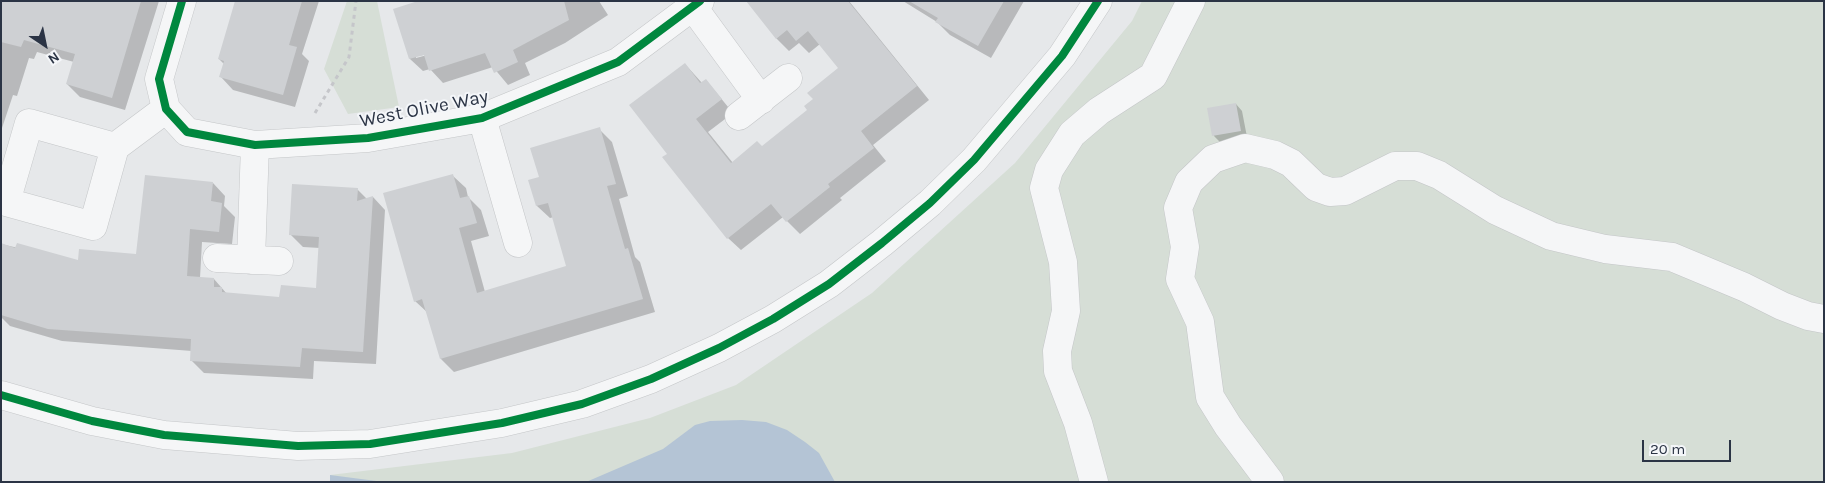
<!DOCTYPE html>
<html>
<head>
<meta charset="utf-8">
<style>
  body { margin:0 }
  #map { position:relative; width:1825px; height:483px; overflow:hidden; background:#e6e8ea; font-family:Karla,sans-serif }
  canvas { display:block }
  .frame { position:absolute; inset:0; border:2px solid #2b3445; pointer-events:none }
  .north { position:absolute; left:20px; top:20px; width:50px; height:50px; -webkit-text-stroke:4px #f4f6f9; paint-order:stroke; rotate:146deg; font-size:14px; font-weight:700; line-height:20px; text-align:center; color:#2b3445 }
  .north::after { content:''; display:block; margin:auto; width:18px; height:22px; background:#2b3445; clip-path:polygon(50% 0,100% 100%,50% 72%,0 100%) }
  .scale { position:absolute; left:1642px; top:440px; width:89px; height:22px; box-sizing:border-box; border:2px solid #2b3445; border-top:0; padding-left:6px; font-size:15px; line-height:18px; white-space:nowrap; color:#2b3445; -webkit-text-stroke:4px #f4f6f9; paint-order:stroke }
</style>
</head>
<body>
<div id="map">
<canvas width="1825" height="483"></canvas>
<div class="frame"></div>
<div class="north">N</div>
<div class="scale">20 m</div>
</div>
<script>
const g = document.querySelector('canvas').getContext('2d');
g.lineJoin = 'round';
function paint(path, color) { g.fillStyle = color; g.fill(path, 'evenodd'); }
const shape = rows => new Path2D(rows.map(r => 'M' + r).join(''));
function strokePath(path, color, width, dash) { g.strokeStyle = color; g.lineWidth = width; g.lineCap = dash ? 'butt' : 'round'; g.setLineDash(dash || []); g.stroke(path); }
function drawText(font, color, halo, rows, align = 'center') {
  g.font = font + ' Karla,sans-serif'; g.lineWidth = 4; g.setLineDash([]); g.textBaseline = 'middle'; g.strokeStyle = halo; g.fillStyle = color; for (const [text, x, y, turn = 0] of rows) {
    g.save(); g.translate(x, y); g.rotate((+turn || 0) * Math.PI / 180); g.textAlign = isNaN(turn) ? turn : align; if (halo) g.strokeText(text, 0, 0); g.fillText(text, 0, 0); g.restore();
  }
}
paint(shape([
  [347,1,377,1,399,107,348,114,324,69],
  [1142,1,1824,1,1824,482,330,482,330,475,512,453,650,418,736,385,872,293,1015,163,1132,21]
]), '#d6ded6');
paint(shape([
  [742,420,766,422,787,430,805,442,819,453,835,482,586,482,663,449,695,425,710,421],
  [330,475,384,482,330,482]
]), '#b4c4d5');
paint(shape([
  [1,1,159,1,125,110,80,97,67,84,74,62,37,52,34,59,29,58,17,96,13,95,1,131],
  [236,1,319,1,302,54,309,61,295,107,233,90,221,77,224,64,219,59],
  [423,1,599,1,608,15,565,43,525,63,530,75,508,85,493,67,443,83,430,69,423,71,410,59],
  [431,54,416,58,416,56],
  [759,1,849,1,929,100,873,145,886,161,840,198,842,200,800,234,783,217,741,250,728,238,669,154,685,64,702,83,706,80,733,113,708,132,733,163,762,148,808,110,840,68,820,44,809,53,799,43,789,51,776,38],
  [903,1,1024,1,991,58,950,35,937,22],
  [1236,104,1242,111,1247,137,1220,142,1214,136,1209,109],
  [599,129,612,142,628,196,619,199,635,257,640,262,655,312,454,372,441,359,428,313,415,301,453,176,466,188,468,197,481,210,489,236,471,241,485,292,568,267,554,217,550,218,537,206,540,178],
  [213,183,225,196,224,206,235,217,232,244,202,242,200,278,214,279,227,294,281,298,317,289,320,248,303,247,290,234,357,189,367,199,373,197,385,210,376,364,314,361,313,379,204,373,191,360,192,351,62,341,10,326,1,317,1,244,79,262,137,255]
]), '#0003');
paint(shape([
  [1,1,141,1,112,98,66,84,75,54,24,40,21,47,1,42],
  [235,1,302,1,289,45,297,47,283,95,219,77,224,61,218,59],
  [418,1,564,1,569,20,513,50,518,62,494,73,485,53,429,71,424,55,409,59,393,9],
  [746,1,848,1,917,86,861,131,874,148,828,184,830,187,786,222,771,204,727,239,662,157,667,154,629,105,685,63,700,83,706,79,722,99,696,119,731,163,757,141,762,146,807,110,804,106,813,99,807,93,838,68,808,31,796,41,787,30,776,39],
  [909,1,1004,1,978,46,935,22,938,18],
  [1236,103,1241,131,1212,136,1207,108],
  [600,127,616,184,607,186,625,249,628,248,643,299,440,359,422,299,414,302,383,193,453,174,460,198,469,196,477,223,459,228,477,293,566,266,548,203,536,206,528,180,539,177,530,148],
  [145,175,213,182,211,201,222,203,219,232,190,229,187,276,214,278,214,287,222,287,222,292,279,297,281,285,316,288,319,237,289,235,292,184,358,188,357,201,373,196,363,352,302,348,300,367,190,361,191,339,48,329,1,315,1,243,15,248,17,243,78,260,79,249,136,254]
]), '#ced0d3');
const minor = shape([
  [182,1,159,79,166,109,187,132,255,145,368,138,482,118,618,62,700,1],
  [693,7,761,100],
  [739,116,788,78],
  [482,118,518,243],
  [115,147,29,123,6,202,93,226,115,147,166,109],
  [217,258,279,261],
  [251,260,255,145],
  [1,395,92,421,164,435,298,446,370,444,502,423,582,404,651,379,719,348,773,319,829,284,882,243,930,203,974,160,1062,56,1098,1],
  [1094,482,1078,423,1058,371,1057,351,1066,311,1063,262,1044,188,1049,170,1072,134,1099,111,1153,76,1191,1],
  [1270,482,1228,426,1210,397,1200,322,1180,279,1185,247,1178,208,1189,182,1213,159,1245,148,1275,155,1291,163,1316,187,1330,192,1345,191,1395,166,1417,166,1439,175,1495,210,1551,236,1605,249,1672,257,1744,287,1782,306,1808,316,1824,319]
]);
strokePath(minor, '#c4c6c8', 29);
strokePath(shape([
  [315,113,349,57,356,1]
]), '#c5c6ca', 3, [4, 4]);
strokePath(minor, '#f5f6f7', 28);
strokePath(shape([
  [182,1,159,79,166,109,187,132,255,145,368,138,482,118,618,62,700,1],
  [1,395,92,421,164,435,298,446,370,444,502,423,582,404,651,379,719,348,773,319,829,284,882,243,930,203,974,160,1062,56,1098,1]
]), '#00873e', 8);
drawText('19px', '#2b3445', '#f4f6f9', [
  ["West Olive Way",424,109,-11]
]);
</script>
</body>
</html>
